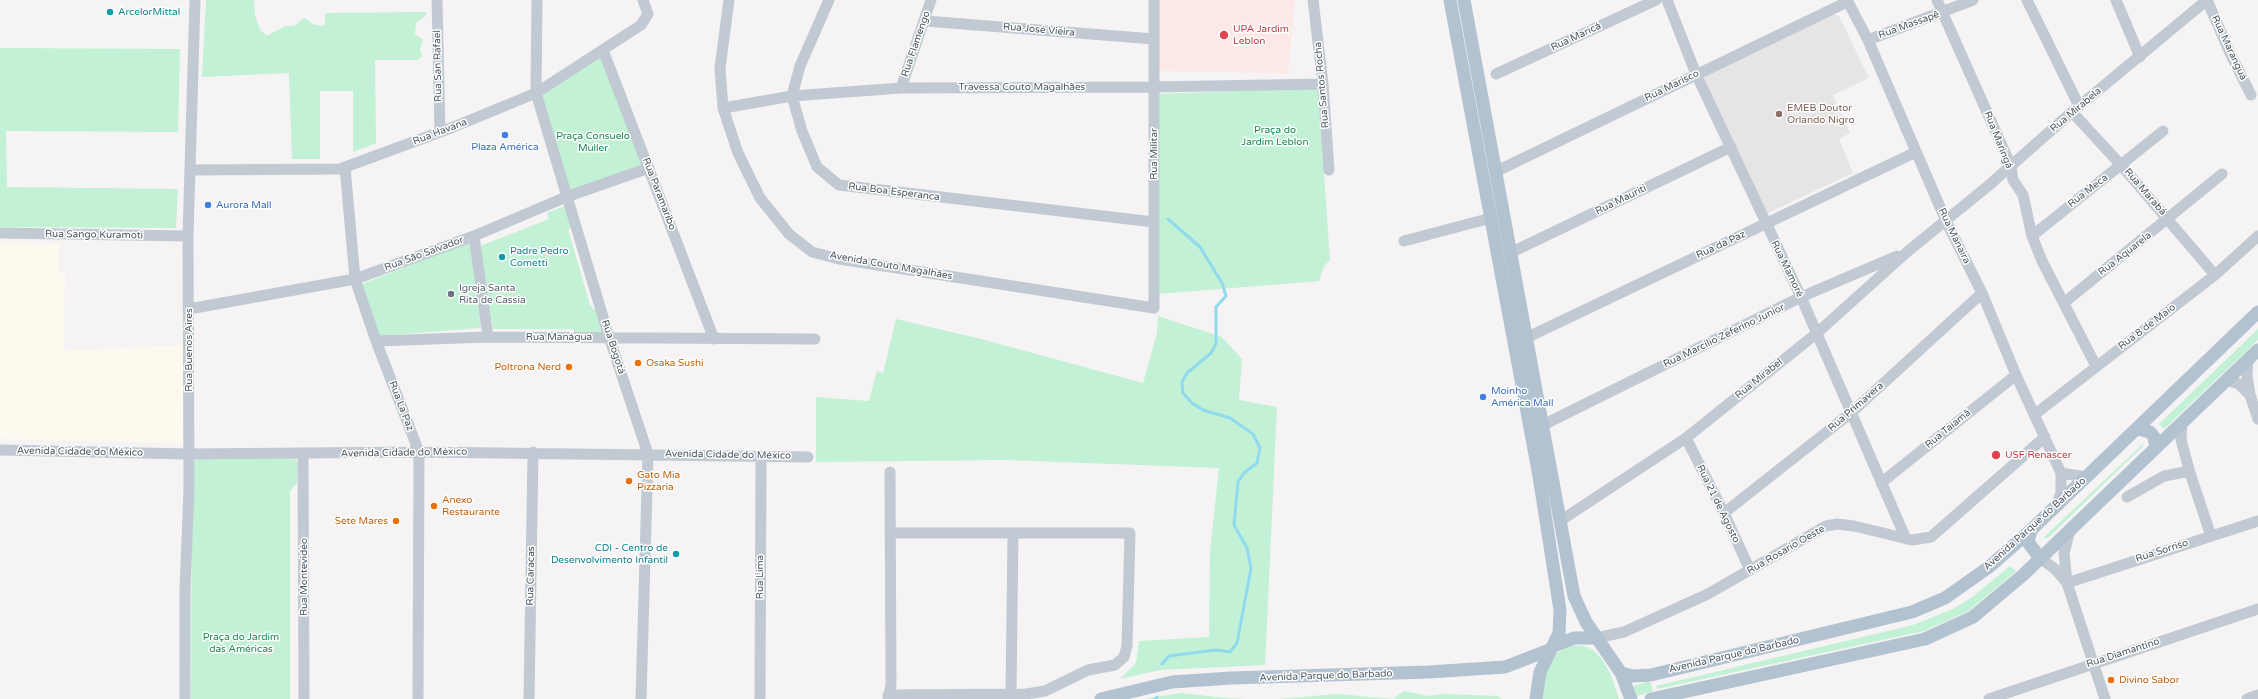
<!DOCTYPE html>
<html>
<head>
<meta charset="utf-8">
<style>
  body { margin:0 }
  canvas { display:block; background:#f5f3f3 }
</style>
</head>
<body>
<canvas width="2258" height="699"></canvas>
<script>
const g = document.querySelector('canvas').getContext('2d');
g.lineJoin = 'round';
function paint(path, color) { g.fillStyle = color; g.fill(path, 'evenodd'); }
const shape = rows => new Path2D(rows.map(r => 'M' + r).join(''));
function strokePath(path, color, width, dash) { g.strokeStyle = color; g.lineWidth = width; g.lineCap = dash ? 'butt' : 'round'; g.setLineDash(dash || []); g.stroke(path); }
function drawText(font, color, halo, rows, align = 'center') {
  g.font = font + ' "Varela Round",sans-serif'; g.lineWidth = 3; g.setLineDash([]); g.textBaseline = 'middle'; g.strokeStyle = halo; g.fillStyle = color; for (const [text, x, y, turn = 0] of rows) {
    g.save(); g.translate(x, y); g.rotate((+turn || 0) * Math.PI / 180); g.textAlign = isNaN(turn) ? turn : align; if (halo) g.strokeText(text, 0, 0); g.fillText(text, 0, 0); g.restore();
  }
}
paint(shape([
  [0,243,59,244,59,273,65,273,64,351,184,345,183,443,0,439]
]), '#fdf9ef');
paint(shape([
  [1832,14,1839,16,1869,78,1833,95,1850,133,1839,139,1853,173,1768,213,1760,209,1704,79,1706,74]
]), '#e6e4e5');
paint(shape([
  [1159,0,1295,0,1288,73,1155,71]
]), '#fce8e6');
paint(shape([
  [206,0,254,0,255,15,260,30,267,36,285,26,294,26,304,18,315,25,322,26,325,24,325,13,425,12,427,14,425,16,416,23,415,34,423,40,420,49,422,56,418,60,375,60,376,143,353,152,353,91,320,91,320,159,292,159,289,73,202,77],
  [0,48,180,49,178,132,6,131,7,187,178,189,176,228,0,227],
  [601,56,643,164,569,192,539,94],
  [1318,88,1330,260,1324,266,1319,281,1158,294,1157,94],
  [567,205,574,228,568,229,590,305,602,318,602,335,575,336,574,329,495,329,493,328,478,247,549,219,547,213],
  [466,243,470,244,481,328,379,336,362,284],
  [1158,316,1222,337,1242,359,1239,400,1277,407,1265,665,1160,670,1120,679,1136,663,1139,641,1209,637,1210,552,1219,468,1006,460,816,462,816,397,869,401,877,371,883,373,896,319,981,339,1143,383,1157,333],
  [2258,329,2258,340,2164,429,2159,424],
  [2144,443,2143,446,2048,538,2043,538],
  [198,459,295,459,298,463,297,483,290,491,290,699,191,699,192,464,193,461],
  [2010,566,2016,571,1970,610,1924,631,1657,689,1656,686,1913,625,1953,609,1971,598],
  [1571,645,1584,646,1593,650,1602,659,1611,675,1619,699,1541,699,1542,681,1555,654],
  [1650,681,1653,691,1637,696,1633,686],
  [1404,691,1428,696,1445,694,1498,696,1502,699,1278,699,1337,694,1393,699],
  [1181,693,1226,698,1246,699,1145,699]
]), '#c3f1d5');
strokePath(shape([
  [1162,664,1169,656,1216,650,1230,652,1237,643,1251,568,1247,548,1234,525,1238,482,1244,473,1257,463,1260,448,1253,434,1230,418,1203,410,1192,403,1183,393,1182,382,1187,373,1211,353,1216,344,1216,307,1226,296,1222,283,1200,247,1168,219],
  [1155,699,1157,697]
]), '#90daee', 3);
strokePath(shape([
  [437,0,440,132],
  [537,0,536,93,609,337,648,454,641,699],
  [729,0,720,68,723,108,738,153,760,198,789,234,812,252,839,259,1154,308,1154,0],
  [829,0,800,66,792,96,802,131,817,167,839,185,1154,222],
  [1313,0,1323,84,1329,170],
  [1667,0,1696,74,1801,297,1906,539],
  [1847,0,1868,40,1946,221,1982,293,2016,375,2061,473,2061,493,2057,504],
  [1937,0,2011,166,2013,180,2023,195,2032,236,2042,261,2096,366],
  [2027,0,2079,106],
  [2116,0,2140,57],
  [2207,0,2230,53,2251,95],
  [925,21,1154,39],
  [1868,40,1973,0],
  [603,50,714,339],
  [1496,74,1656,0],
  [901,88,931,0],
  [723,108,792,96,901,88,1154,87,1323,84],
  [2072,112,2121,165,2215,275],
  [345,167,355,279,376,341,419,452,418,699],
  [190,170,340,169,451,128,536,93,641,25,648,14,643,0],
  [1497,171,1847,2],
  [0,233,188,236],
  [474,236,488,337],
  [2032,236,2163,131],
  [1404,241,1491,218],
  [1512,252,1731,147],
  [2065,302,2222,174],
  [189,309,355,279,474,236,566,197,649,168],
  [1526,338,1916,152],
  [376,341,488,337,815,339],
  [2227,380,2239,384,2250,395,2247,376,2248,359],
  [2250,395,2258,419],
  [2034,415,2215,275,2258,236],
  [2182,423,2181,440,2190,473],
  [1543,425,1801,297,1897,256],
  [1686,438,1724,513,1750,570],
  [0,450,189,454,419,452,808,457],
  [303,454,304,699],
  [2061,473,2086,477],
  [1881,483,2016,375],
  [2127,497,2164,476,2185,472,2190,473,2211,536],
  [1724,513,1852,412,1982,293],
  [1560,521,1686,438,1817,333,1907,252,1988,186,2072,112,2207,0],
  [2040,558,2055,569,2067,583,2064,553,2070,530],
  [1596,638,1624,632,1708,594,1826,526,1837,524,1854,526,1912,540,1931,537,2045,437],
  [1011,693,1013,533],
  [888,695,1026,694,1045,691,1088,670,1115,665,1124,657,1127,646,1130,533,891,533],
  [185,699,185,590,189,489,188,236,195,0],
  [529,699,533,452],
  [760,699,761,456],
  [888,699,891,685,890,472],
  [1989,699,2258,609],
  [2105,699,2067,583,2258,521],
  [2247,699,2258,695]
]), '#c1cad2', 11);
strokePath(shape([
  [1450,0,1539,476,1560,610,1559,633,1540,672,1536,699],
  [1464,0,1574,596,1586,622,1621,673,1631,699],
  [2138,429,2150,432,2154,437,2156,448],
  [2031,530,2028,542,2040,558],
  [1554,646,1574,638,1596,638],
  [1621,673,1633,676,1651,675,1912,612,1945,598,1989,567,2031,530,2258,312],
  [1101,699,1172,682,1231,678,1429,672,1505,667,1549,650],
  [1651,699,1925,639,1973,617,2023,575,2258,350]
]), '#b3c2d1', 13);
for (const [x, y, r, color] of [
  [110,12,4,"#0f9aa8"],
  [1224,35,5,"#e0444e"],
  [1779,114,4,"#8d6e63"],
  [505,135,4,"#3f7fe0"],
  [208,205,4,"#3f7fe0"],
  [502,257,4,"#0f9aa8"],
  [451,294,4,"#6b7280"],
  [638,363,4,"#e8710a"],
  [569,367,4,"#e8710a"],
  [1483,397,4,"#3f7fe0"],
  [1996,455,5,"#e0444e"],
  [629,481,4,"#e8710a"],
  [434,506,4,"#e8710a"],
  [396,521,4,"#e8710a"],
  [676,554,4,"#0f9aa8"],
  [2111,680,4,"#e8710a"]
]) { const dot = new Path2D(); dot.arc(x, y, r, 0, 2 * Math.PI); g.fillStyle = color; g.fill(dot); strokePath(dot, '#fff', 1.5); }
drawText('10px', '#0d838f', '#fff', [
  ["ArcelorMittal",118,12],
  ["Padre Pedro",510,251],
  ["Cometti",510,263],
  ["CDI - Centro de",668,548,"right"],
  ["Desenvolvimento Infantil",668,560,"right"]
], 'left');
drawText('10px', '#4a5661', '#fff', [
  ["Rua Massapê",1909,25,-20],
  ["Rua José Vieira",1039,30,5],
  ["Rua Maricá",1576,37,-25],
  ["Rua Flamengo",916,44,-71],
  ["Rua Maranguá",2229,48,65],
  ["Rua San Rafael",438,66,-91],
  ["Rua Santos Rocha",1322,85,-95],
  ["Rua Marisco",1672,86,-26],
  ["Travessa Couto Magalhães",1022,87],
  ["Rua Mirabela",2076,110,-40],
  ["Rua Havana",440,132,-21],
  ["Rua Maringá",1998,140,68],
  ["Rua Militar",1154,154,-90],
  ["Rua Meca",2088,191,-38],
  ["Rua Boa Esperanca",894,192,7],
  ["Rua Marabá",2145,192,49],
  ["Rua Paramaribo",659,194,69],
  ["Rua Mauriti",1621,200,-26],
  ["Rua Sango Kuramoti",94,235,1],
  ["Rua Manaira",1954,236,64],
  ["Rua da Paz",1721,245,-25],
  ["Rua São Salvador",424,254,-20],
  ["Rua Aquarela",2125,254,-38],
  ["Avenida Couto Magalhães",891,266,10],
  ["Rua Mamoré",1787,269,64],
  ["Rua 8 de Maio",2147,327,-37],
  ["Rua Marcilio Zeferino Junior",1724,336,-26],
  ["Rua Manágua",559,337],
  ["Rua Bogotá",613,347,72],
  ["Rua Buenos Aires",189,350,-90],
  ["Rua Mirabel",1759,379,-39],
  ["Rua La Paz",401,406,69],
  ["Rua Primavera",1856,407,-41],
  ["Rua Taiamã",1948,429,-39],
  ["Avenida Cidade do México",80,452,1],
  ["Avenida Cidade do México",404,453,-1],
  ["Avenida Cidade do México",728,455,1],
  ["Rua 21 de Agosto",1718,504,64],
  ["Avenida Parque do Barbado",2035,524,-42],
  ["Rua Rosario Oeste",1786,550,-30],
  ["Rua Sorriso",2162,551,-18],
  ["Rua Caracas",531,576,-89],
  ["Rua Montevidéo",304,577,-90],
  ["Rua Lima",760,577,-90],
  ["Rua Diamantino",2123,653,-18],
  ["Avenida Parque do Barbado",1734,655,-13],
  ["Avenida Parque do Barbado",1326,676,-2]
]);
drawText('10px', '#be3a42', '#fff', [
  ["UPA Jardim",1233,29],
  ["Leblon",1233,41],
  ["USF Renascer",2005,455]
], 'left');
drawText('10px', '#785e54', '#fff', [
  ["EMEB Doutor",1787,108],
  ["Orlando Nigro",1787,120]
], 'left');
drawText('10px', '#17864f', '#fff', [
  ["Praça do",1275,130],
  ["Jardim Leblon",1275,142],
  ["Praça Consuelo",593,136],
  ["Muller",593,148],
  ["Praça do Jardim",241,637],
  ["das Américas",241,649]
]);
drawText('10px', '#366cbe', '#fff', [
  ["Plaza América",505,147,"center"],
  ["Aurora Mall",216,205],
  ["Moinho",1491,391],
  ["América Mall",1491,403]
], 'left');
drawText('10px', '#5b616d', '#fff', [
  ["Igreja Santa",459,288],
  ["Rita de Cassia",459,300]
], 'left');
drawText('10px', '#c56008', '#fff', [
  ["Osaka Sushi",646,363],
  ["Poltrona Nerd",561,367,"right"],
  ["Gato Mia",637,475],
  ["Pizzaria",637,487],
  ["Anexo",442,500],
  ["Restaurante",442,512],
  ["Sete Mares",388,521,"right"],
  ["Divino Sabor",2119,680]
], 'left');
</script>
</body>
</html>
